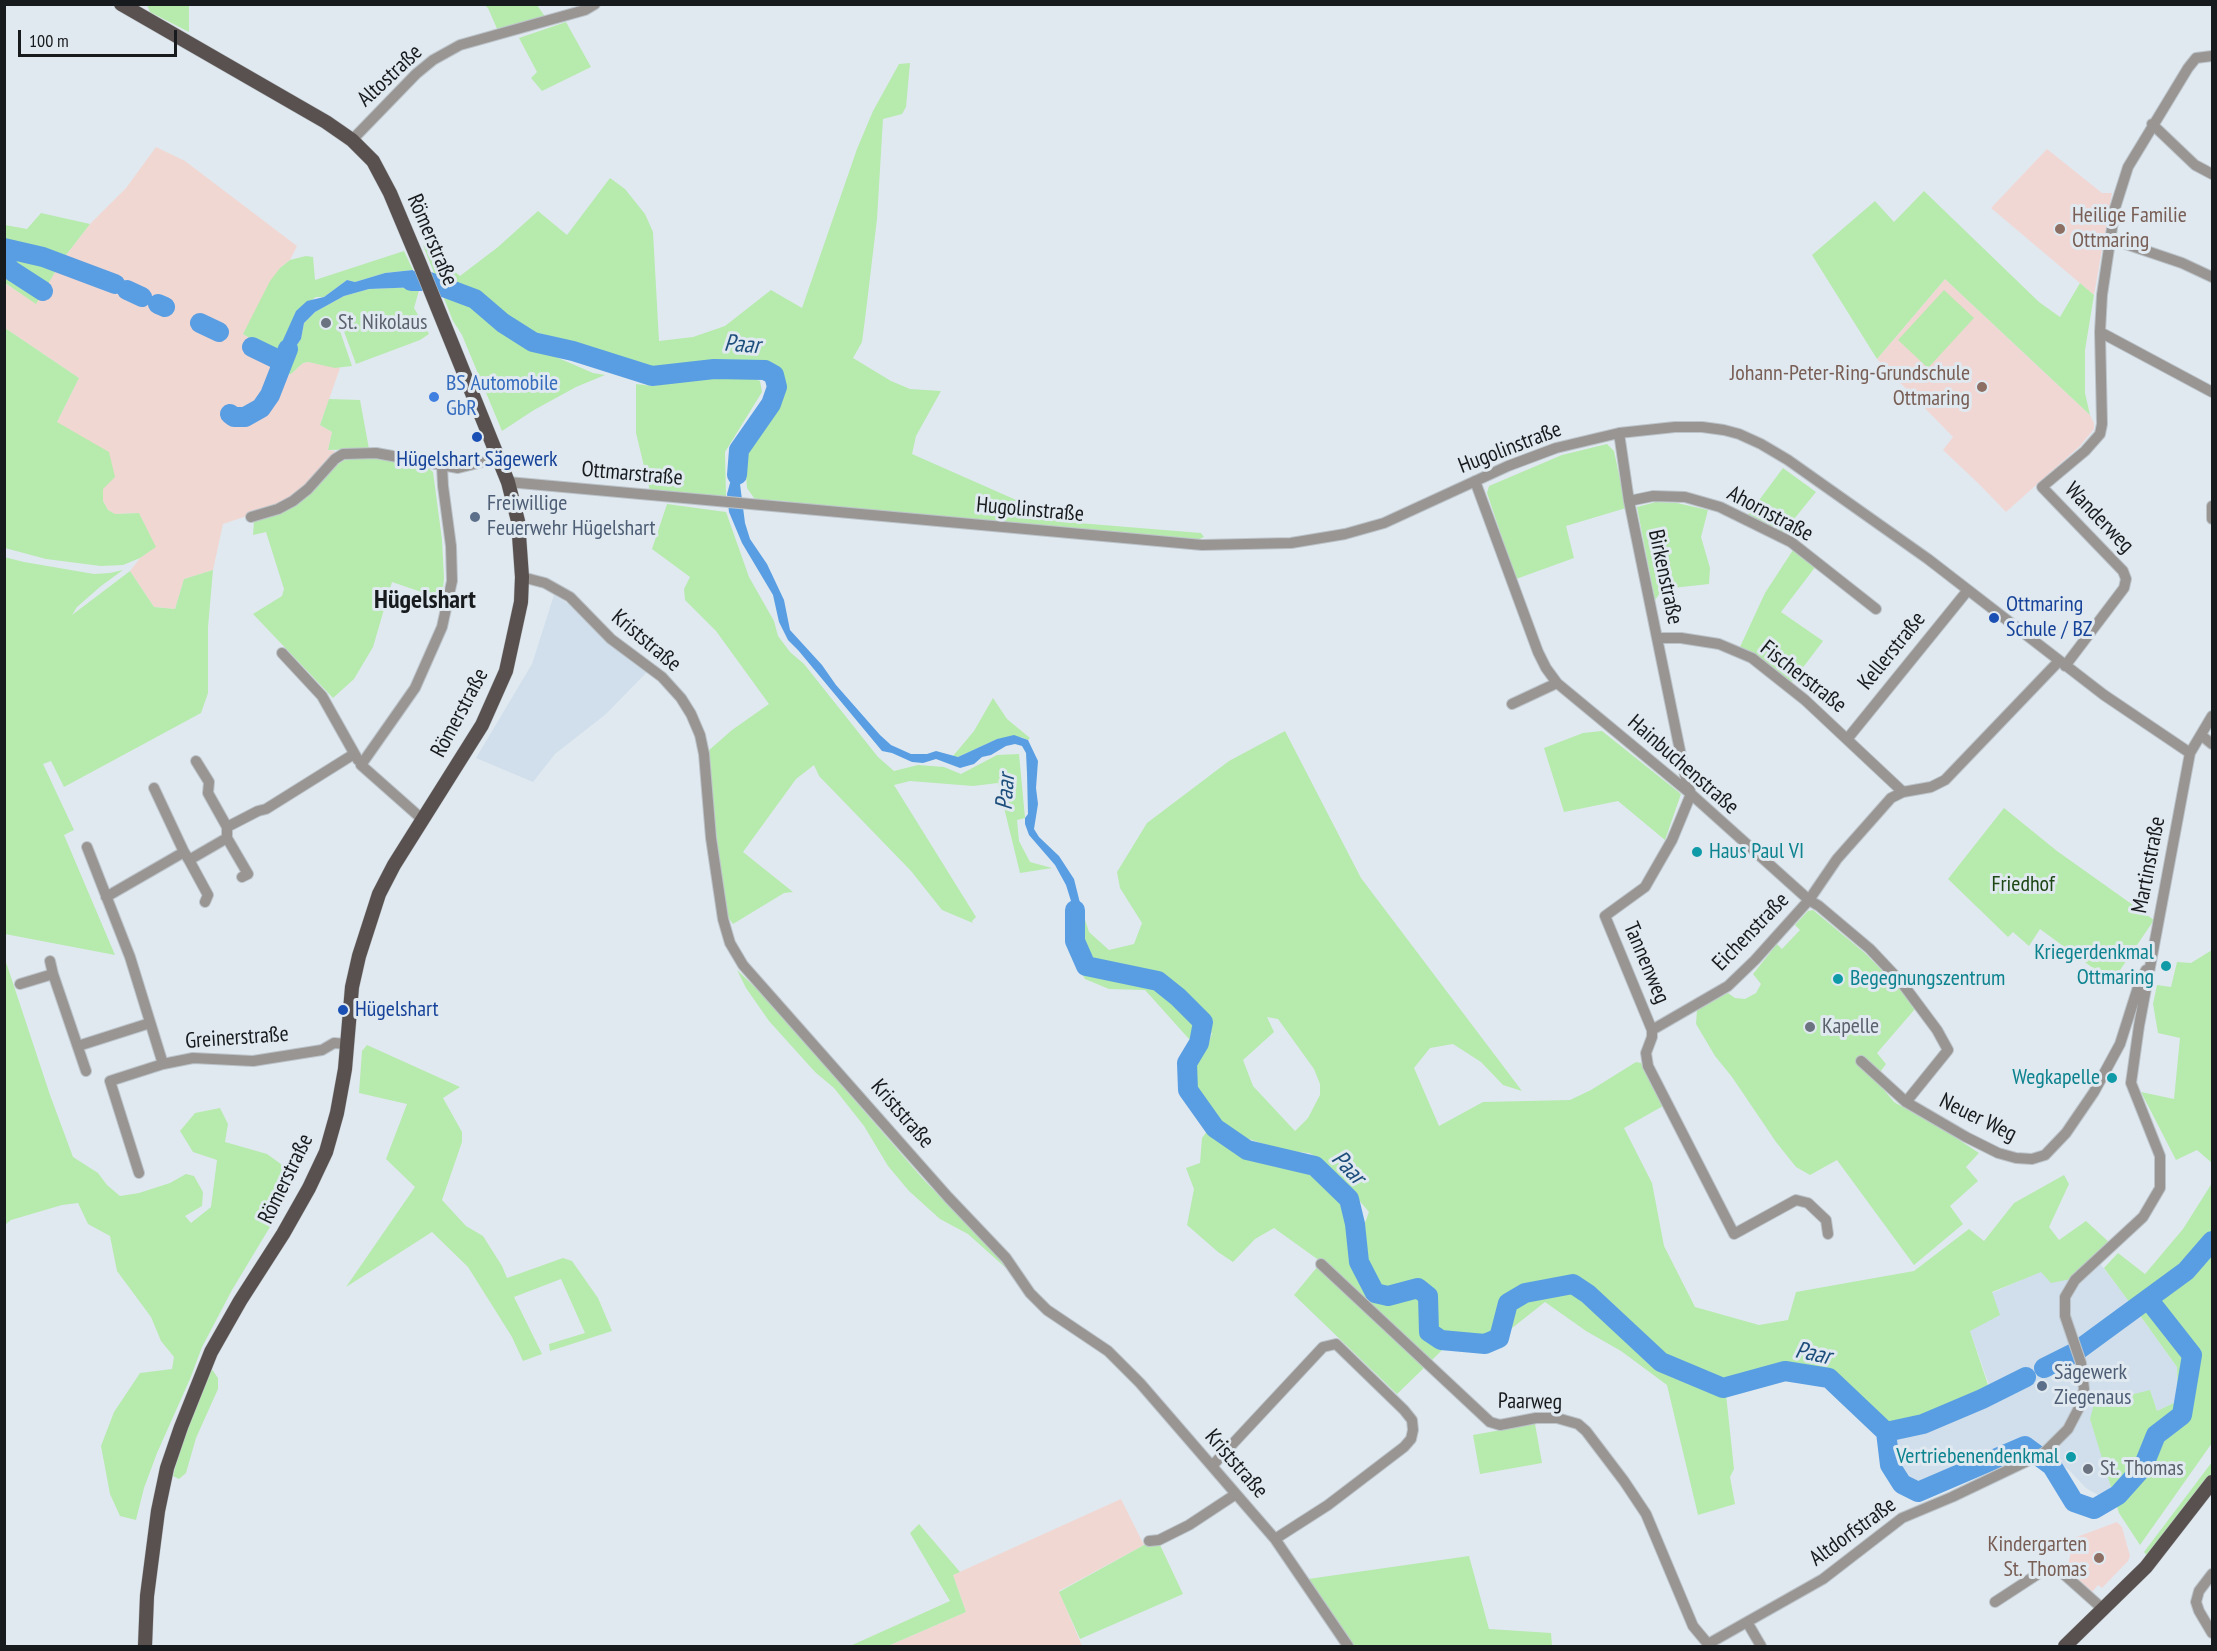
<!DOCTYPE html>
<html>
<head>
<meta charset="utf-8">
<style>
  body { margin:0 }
  #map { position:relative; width:2217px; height:1651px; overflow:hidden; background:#e0e9f0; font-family:"PT Sans Narrow",sans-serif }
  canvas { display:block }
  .frame { position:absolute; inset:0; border:6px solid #181b1e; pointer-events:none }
  .scale { position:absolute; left:18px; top:30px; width:159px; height:27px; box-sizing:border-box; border:3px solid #181b1e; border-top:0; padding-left:8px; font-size:18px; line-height:21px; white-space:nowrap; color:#181b1e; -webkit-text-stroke:4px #e0e9f0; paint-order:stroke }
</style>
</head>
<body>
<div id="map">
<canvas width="2217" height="1651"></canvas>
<div class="frame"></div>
<div class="scale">100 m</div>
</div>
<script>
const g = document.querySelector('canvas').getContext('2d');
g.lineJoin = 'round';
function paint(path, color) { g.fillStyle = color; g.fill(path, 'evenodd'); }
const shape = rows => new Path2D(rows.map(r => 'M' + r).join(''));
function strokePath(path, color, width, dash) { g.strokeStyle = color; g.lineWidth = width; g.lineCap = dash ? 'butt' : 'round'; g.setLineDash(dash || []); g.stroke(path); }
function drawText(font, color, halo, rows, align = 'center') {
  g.font = font + ' "PT Sans Narrow",sans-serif'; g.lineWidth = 6; g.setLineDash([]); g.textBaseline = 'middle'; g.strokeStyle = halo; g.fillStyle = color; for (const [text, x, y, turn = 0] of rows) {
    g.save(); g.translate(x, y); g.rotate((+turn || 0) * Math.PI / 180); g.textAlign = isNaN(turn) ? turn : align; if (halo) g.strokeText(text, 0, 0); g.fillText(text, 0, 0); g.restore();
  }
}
paint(shape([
  [554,595,570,605,602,637,647,672,606,714,555,754,533,782,476,758,532,664],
  [2095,1257,2139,1314,2177,1367,2178,1401,2157,1411,2150,1390,2090,1419,2109,1477,2113,1504,2086,1488,2069,1470,2052,1460,2014,1444,1918,1487,1898,1468,1892,1439,1994,1399,1970,1331,1992,1293,2041,1271]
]), '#d0dfeb');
paint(shape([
  [156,147,185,161,297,246,290,260,280,268,243,334,278,356,274,371,278,373,287,376,291,374,303,363,308,362,340,368,320,425,332,432,328,450,335,451,333,455,309,483,280,505,223,524,213,570,184,579,175,609,154,607,130,571,140,558,155,547,139,513,115,514,108,510,103,501,103,489,57,422,79,378,5,328,4,283,36,303,63,259,90,224,126,188],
  [1121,1499,1144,1545,1059,1591,1082,1646,888,1646,966,1612,953,1575]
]), '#f1d7d2');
paint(shape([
  [2047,149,2102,193,2112,193,2094,295,1991,208],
  [1945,279,2090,415,2094,423,2094,429,2080,446,2006,512,1980,485,1943,450,1953,437,1877,359],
  [2117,1522,2122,1527,2130,1556,2128,1561,2102,1588,2098,1585,2092,1592,2067,1569,2074,1538]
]), '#f1d7d4');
paint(shape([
  [147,5,189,5,189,32,150,12],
  [484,5,537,5,546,18,498,31,488,8],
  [566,22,591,67,542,91,531,78,537,72,519,38],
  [910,63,906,107,902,114,883,119,877,219,866,311,862,342,853,358,891,381,910,389,941,391,916,436,912,454,1066,522,1201,533,1204,537,1197,540,792,503,787,501,758,500,754,498,747,488,745,460,752,437,761,422,773,410,785,385,773,371,760,366,705,364,659,369,539,333,542,351,593,373,605,375,576,387,534,410,502,431,462,335,453,321,423,245,460,276,498,247,538,211,567,235,610,178,625,189,645,214,653,232,659,341,693,337,725,326,771,290,802,308,857,149,873,111,899,64],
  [1924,191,2039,302,2060,317,2080,283,2094,295,2085,350,2085,393,2090,415,1945,279,1877,359,1812,255,1875,201,1894,222],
  [41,213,90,224,63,259,36,304,5,283,5,225,27,229],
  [404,251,413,270,385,273,355,282,347,280,324,297,316,297,296,311,278,356,243,334,270,281,280,268,290,260,306,256,313,257,315,280],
  [420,287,414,308,429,334,420,340,356,364,342,326,340,331,352,366,335,368,308,362,303,363,291,374,283,374,288,358,301,339,304,323,315,312,344,296,369,289],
  [1944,290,1974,318,1928,368,1898,340],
  [5,328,79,378,57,422,109,452,115,477,103,489,103,501,108,510,115,514,139,513,156,547,140,558,123,565,101,566,46,559,5,548],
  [699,376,747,376,760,381,762,392,725,452,726,496,650,491,636,433,636,384,653,386],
  [329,399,360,400,369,449,328,450,332,432,320,425],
  [1607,444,1614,451,1626,508,1566,526,1574,558,1516,579,1487,493,1489,486,1562,455],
  [365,456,428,468,433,472,442,540,444,578,442,599,392,582,373,647,354,679,333,698,253,614,282,596,284,589,266,532,253,535,254,520,286,509,329,470,346,459],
  [1783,468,1816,492,1782,534,1748,515],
  [1656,502,1677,503,1708,510,1701,537,1710,568,1709,584,1663,589,1655,600,1637,507],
  [667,504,726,512,749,577,774,621,778,636,790,652,804,664,878,757,894,771,918,765,944,767,961,774,997,755,1019,754,1025,818,1017,820,1019,841,1030,862,1052,868,1020,873,998,783,973,786,910,781,894,785,976,917,972,921,973,923,942,910,911,871,819,776,814,765,796,779,743,852,793,892,784,893,733,924,728,917,723,886,713,808,708,751,732,730,769,704,716,631,685,600,684,589,690,577,652,549],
  [1793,550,1816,566,1781,612,1823,641,1792,682,1740,647,1765,593],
  [4,557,24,562,94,574,110,573,123,570,101,586,77,607,72,615,130,571,154,607,175,609,184,579,213,570,208,627,208,693,201,713,64,787,51,761,43,764,74,830,64,835,115,955,5,934],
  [993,698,1007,719,1030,738,1028,740,1021,737,997,739,958,757,953,756,974,731],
  [1285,731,1361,878,1522,1091,1503,1085,1481,1062,1453,1044,1430,1048,1414,1068,1439,1126,1483,1102,1570,1100,1591,1090,1636,1062,1641,1063,1663,1106,1624,1128,1652,1183,1664,1246,1695,1307,1759,1325,1788,1320,1796,1292,1914,1271,1969,1229,1984,1241,2014,1203,2064,1175,2069,1184,2049,1227,2059,1240,2086,1221,2111,1244,2071,1279,2051,1283,2041,1272,1992,1292,2000,1315,1970,1331,1989,1388,1937,1413,1893,1429,1848,1389,1826,1372,1786,1366,1726,1382,1716,1387,1726,1394,1734,1469,1730,1477,1735,1504,1698,1515,1667,1385,1621,1351,1586,1331,1545,1302,1507,1332,1507,1316,1511,1306,1530,1294,1524,1286,1505,1294,1494,1326,1488,1336,1466,1338,1435,1331,1433,1321,1435,1292,1426,1282,1418,1280,1406,1282,1389,1289,1378,1287,1362,1249,1362,1231,1369,1212,1341,1179,1315,1156,1309,1153,1286,1151,1236,1135,1218,1125,1203,1107,1191,1086,1191,1068,1209,1042,1212,1033,1189,1039,1145,990,1109,989,1085,979,1069,952,1070,934,1079,938,1081,907,1089,932,1109,950,1134,944,1142,923,1120,888,1117,872,1147,823,1229,761],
  [1267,1017,1278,1019,1314,1069,1320,1084,1320,1095,1308,1118,1295,1131,1253,1086,1243,1060,1274,1032],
  [1602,731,1681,794,1665,840,1618,801,1564,812,1544,748,1583,733],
  [2004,808,2057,851,2154,920,2112,982,2040,929,2029,946,2013,932,2008,937,1948,879],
  [1813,910,1866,954,1899,988,1915,1009,1877,1053,1886,1064,1875,1079,1894,1102,1950,1134,1979,1153,1966,1167,1978,1181,1950,1206,1963,1224,1914,1265,1837,1160,1810,1175,1796,1167,1776,1142,1732,1077,1715,1056,1696,1024,1697,1010,1728,993,1735,998,1745,999,1756,993,1761,984,1753,974,1777,944,1782,949,1800,930,1795,925,1808,911],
  [2212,950,2212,1163,2197,1150,2176,1160,2141,1092,2174,1099,2180,1038,2158,1033,2153,1004,2157,985,2171,987,2177,962,2191,963],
  [4,956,50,1095,73,1157,98,1173,107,1185,120,1196,139,1193,170,1183,186,1174,194,1176,203,1192,202,1206,185,1216,191,1223,211,1207,217,1160,193,1152,180,1131,195,1113,220,1108,228,1124,225,1142,267,1154,292,1172,282,1207,232,1290,202,1347,190,1379,157,1453,144,1488,136,1520,120,1516,110,1494,101,1446,114,1412,140,1373,172,1369,174,1357,161,1341,151,1317,117,1271,110,1236,88,1224,78,1203,62,1205,11,1220,5,1225],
  [737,970,766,998,923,1179,991,1249,1008,1270,968,1234,940,1219,909,1191,888,1166,864,1126,834,1088,815,1072,769,1021,746,988],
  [367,1045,460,1087,443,1098,462,1132,462,1142,442,1200,466,1226,483,1236,502,1266,507,1278,563,1258,572,1261,598,1298,612,1331,550,1351,549,1344,585,1333,561,1279,514,1297,542,1354,523,1361,512,1337,468,1267,432,1232,346,1287,415,1187,386,1159,407,1104,359,1093,362,1051],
  [1208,1130,1244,1152,1311,1170,1342,1203,1350,1222,1350,1250,1371,1292,1384,1299,1417,1293,1425,1302,1423,1327,1429,1337,1446,1346,1431,1361,1320,1261,1274,1228,1255,1239,1233,1262,1218,1252,1187,1225,1194,1189,1186,1168,1200,1163,1202,1138],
  [2212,1183,2212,1241,2199,1256,2133,1307,2104,1268,2118,1253,2145,1274,2183,1229],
  [2212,1253,2212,1443,2140,1545,2119,1513,2090,1419,2094,1404,2150,1390,2157,1411,2178,1401,2177,1367,2139,1314,2201,1268],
  [1318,1266,1427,1365,1397,1394,1294,1295],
  [211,1368,218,1378,218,1389,196,1438,186,1473,179,1479,173,1476,185,1429],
  [1535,1424,1542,1463,1480,1474,1473,1435],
  [2212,1462,2212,1477,2149,1558,2144,1552],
  [919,1524,960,1572,953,1575,966,1612,888,1646,850,1646,950,1601,910,1533],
  [1144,1545,1160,1545,1183,1594,1080,1639,1059,1592],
  [1469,1556,1489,1629,1551,1633,1552,1646,1353,1646,1308,1579]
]), '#b7eaad');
paint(shape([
  [413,270,420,287,369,289,344,296,315,312,304,323,301,339,288,358,283,374,274,371,283,340,296,311,307,301,324,297,347,280,355,282,385,273],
  [271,383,279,386,275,401,267,411,246,421,241,422,228,418,232,410,240,413,260,401],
  [739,450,740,484,745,523,750,539,767,564,784,600,790,630,822,665,836,685,880,735,891,745,911,754,927,754,936,751,958,757,997,739,1014,735,1028,740,1038,761,1036,788,1038,804,1034,829,1039,837,1059,856,1074,879,1081,907,1079,938,1070,934,1071,901,1066,885,1055,865,1029,835,1025,824,1025,818,1028,814,1027,773,1026,753,1022,746,1015,744,1006,746,991,755,982,757,974,764,960,768,936,759,923,763,912,762,892,753,882,751,798,650,788,640,779,622,773,595,742,543,729,512,727,494]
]), '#599ee3');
strokePath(shape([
  [4,248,43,257,115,284],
  [4,263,12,271,43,291],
  [411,281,427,281,475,299,503,323,533,342,573,351,652,376,714,369,765,370,774,375,777,387,771,404,739,450,737,475],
  [127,290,142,297],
  [158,304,165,307],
  [200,323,219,332],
  [252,347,283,362],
  [230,414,234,417,245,417,261,408,270,395,288,349],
  [1075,910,1075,941,1086,966,1158,981,1178,997,1203,1022,1199,1043,1187,1063,1188,1090,1215,1128,1247,1150,1315,1166,1349,1199,1355,1224,1359,1262,1375,1293,1388,1296,1418,1288,1428,1296,1429,1332,1441,1340,1485,1344,1499,1338,1508,1303,1525,1293,1573,1284,1588,1294,1661,1362,1723,1388,1785,1371,1829,1378,1886,1432,1923,1424,1982,1399,2026,1377],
  [2044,1368,2074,1353,2186,1271,2212,1241],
  [1886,1432,1890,1465,1902,1484,1918,1492,2025,1446,2052,1466,2074,1502,2094,1509,2118,1495,2143,1467,2156,1435,2182,1415,2192,1355,2148,1299]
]), '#599ee3', 20);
const minor = shape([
  [2152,124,2195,165,2212,174],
  [352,140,416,74,433,60,460,45,585,10,595,4],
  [2111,239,2182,263,2212,277],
  [2100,332,2212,392],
  [1619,433,1629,501,1685,775,1691,794,1672,840,1645,887,1605,916,1652,1030],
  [1475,481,1538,652,1546,668,1557,683,1691,794,1809,900,1819,906,1870,949,1902,983,1937,1030,1948,1050,1906,1102],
  [508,482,1202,545,1291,543,1345,534,1384,523,1508,466,1556,448,1619,433,1675,427,1702,427,1724,430,1739,434,1761,444,1788,460,1928,559,2104,695,2190,753],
  [1629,501,1653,496,1685,497,1720,507,1791,542,1876,609],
  [2212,506,2212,519],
  [251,517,278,509,293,501,308,489,335,459,343,454,376,453,458,468,499,458],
  [522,577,545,583,570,597,611,639,662,677,681,698,691,714,700,735,704,754,711,838,723,919,730,943,743,965,948,1197,1006,1258,1030,1293,1047,1310,1108,1351,1140,1383,1275,1539,1348,1646],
  [1658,638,1681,638,1719,644,1752,658,1805,700,1903,792],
  [282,653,322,696,358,760],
  [2065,666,2124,588,2126,579,2123,571,2042,487,2085,451,2100,434,2102,424,2100,332,2102,295,2115,208,2128,167,2188,68,2196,58,2212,56],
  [1512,704,1557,683],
  [2201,735,2212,744],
  [1848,738,1968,590],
  [196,761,209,782,208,793,227,827],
  [154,788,184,852],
  [422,819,361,765,415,688,442,627,452,581,451,546,443,486,442,466],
  [227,838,248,874,242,877],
  [87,847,130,957,163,1064],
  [189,860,208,895,205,902],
  [106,897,184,852,189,860,227,838,227,827,258,811,266,809,354,754],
  [50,961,53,974],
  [20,984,53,974,86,1071],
  [78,1046,150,1023],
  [1861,1061,1906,1102,1966,1137,1998,1153,2016,1158,2032,1159,2045,1155,2066,1133,2094,1092,2120,1044,2139,984,2146,970],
  [139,1173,110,1081,163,1064,193,1058,253,1061,322,1050,334,1043,346,1044],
  [1828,1234,1826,1220,1808,1203,1796,1200,1734,1234,1648,1066,1646,1053,1652,1037,1652,1030,1728,986,1755,960,1809,900,1837,859,1891,798,1903,792,1931,787,1945,780,2059,661],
  [1321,1264,1490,1422,1500,1425,1536,1418,1557,1418,1578,1424,1586,1431,1624,1481,1646,1514,1693,1626,1708,1644],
  [1212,1466,1323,1347,1336,1344,1404,1410,1412,1420,1413,1430,1411,1439,1404,1447,1328,1505,1275,1539],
  [1149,1541,1159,1540,1189,1525,1236,1494],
  [2212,1574,2199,1591,2196,1602,2199,1611,2212,1633],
  [1995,1602,2044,1570,2058,1569,2104,1610],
  [1747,1622,1761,1646],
  [1707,1646,1708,1644,1823,1579,1902,1518,1952,1497,2044,1453,2068,1429,2081,1404,2084,1389,2081,1363,2065,1316,2065,1297,2075,1280,2143,1217,2160,1188,2160,1156,2131,1083,2139,1026,2190,753,2212,716]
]);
const major = shape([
  [121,4,326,122,352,140,373,161,390,193,419,262,508,482,518,521,522,577,521,602,506,671,482,725,394,865,379,894,359,956,352,987,345,1069,337,1113,326,1152,309,1188,283,1234,240,1301,211,1352,181,1427,167,1468,158,1511,147,1596,145,1646],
  [2065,1646,2146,1567,2212,1482]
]);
strokePath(minor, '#bcc4ca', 12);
strokePath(major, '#bcc4ca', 15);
strokePath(minor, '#999593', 10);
strokePath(major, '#59514f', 14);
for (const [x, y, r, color] of [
  [2060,229,6,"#8d6e63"],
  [326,323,6,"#6b7280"],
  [1982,387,6,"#8d6e63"],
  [434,397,6,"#3f7fe0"],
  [477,437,6,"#1a4fb4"],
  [475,517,6,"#5c6f8a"],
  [1994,618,6,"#1a4fb4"],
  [1697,852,6,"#0f9aa8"],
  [2166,966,6,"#0f9aa8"],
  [1838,979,6,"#0f9aa8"],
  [343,1010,6,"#1a4fb4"],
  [1810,1027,6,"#6b7280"],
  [2112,1078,6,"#0f9aa8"],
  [2042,1386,6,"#5c6f8a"],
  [2071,1457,6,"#0f9aa8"],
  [2088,1469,6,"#6b7280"],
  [2099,1558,6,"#8d6e63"]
]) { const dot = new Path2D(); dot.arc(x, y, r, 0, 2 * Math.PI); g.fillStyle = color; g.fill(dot); strokePath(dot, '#e0e9f0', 2); }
drawText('22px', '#181b1e', '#e0e9f0', [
  ["Altostraße",390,76,-43],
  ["Römerstraße",432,240,67],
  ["Hugolinstraße",1510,448,-21],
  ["Ottmarstraße",632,474,5],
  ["Hugolinstraße",1030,510,5],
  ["Ahornstraße",1770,514,28],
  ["Wanderweg",2099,518,46],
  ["Birkenstraße",1665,577,78],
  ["Kriststraße",646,641,40],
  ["Kellerstraße",1892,651,-51],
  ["Fischerstraße",1803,677,38],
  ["Römerstraße",460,713,-62],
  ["Hainbuchenstraße",1683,765,41],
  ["Martinstraße",2149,865,-79],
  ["Eichenstraße",1751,932,-46],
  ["Tannenweg",1646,963,67],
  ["Greinerstraße",237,1038,-4],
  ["Kriststraße",902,1114,49],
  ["Neuer Weg",1978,1118,26],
  ["Römerstraße",286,1179,-64],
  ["Paarweg",1530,1402,1],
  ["Kriststraße",1236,1464,49],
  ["Altdorfstraße",1853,1532,-36]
]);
drawText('22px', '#785e54', '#e0e9f0', [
  ["Heilige Familie",2072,216,"left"],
  ["Ottmaring",2072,241,"left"],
  ["Johann-Peter-Ring-Grundschule",1970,374],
  ["Ottmaring",1970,399],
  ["Kindergarten",2087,1545],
  ["St. Thomas",2087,1570]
], 'right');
drawText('22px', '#5b616d', '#e0e9f0', [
  ["St. Nikolaus",338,323],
  ["Kapelle",1822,1027],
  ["St. Thomas",2100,1469]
], 'left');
drawText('22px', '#366cbe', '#e0e9f0', [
  ["BS Automobile",446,384],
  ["GbR",446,409]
], 'left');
drawText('22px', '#164399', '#e0e9f0', [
  ["Hügelshart Sägewerk",477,460,"center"],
  ["Ottmaring",2006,605],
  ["Schule / BZ",2006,630],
  ["Hügelshart",355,1010]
], 'left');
drawText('22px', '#4e5e75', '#e0e9f0', [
  ["Freiwillige",487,504],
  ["Feuerwehr Hügelshart",487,529],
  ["Sägewerk",2054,1373],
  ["Ziegenaus",2054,1398]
], 'left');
drawText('22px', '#0d838f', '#e0e9f0', [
  ["Haus Paul VI",1709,852,"left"],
  ["Kriegerdenkmal",2154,953],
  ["Ottmaring",2154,978],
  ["Begegnungszentrum",1850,979,"left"],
  ["Wegkapelle",2100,1078],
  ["Vertriebenendenkmal",2059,1457]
], 'right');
drawText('22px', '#1d4714', '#e0e9f0', [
  ["Friedhof",2023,885]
]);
drawText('italic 24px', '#1e4e7c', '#e0e9f0', [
  ["Paar",742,345,4],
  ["Paar",1006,792,-86],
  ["Paar",1348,1168,46],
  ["Paar",1813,1354,12]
]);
drawText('bold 26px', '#181b1e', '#e0e9f0', [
  ["Hügelshart",425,601]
]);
</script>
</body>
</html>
